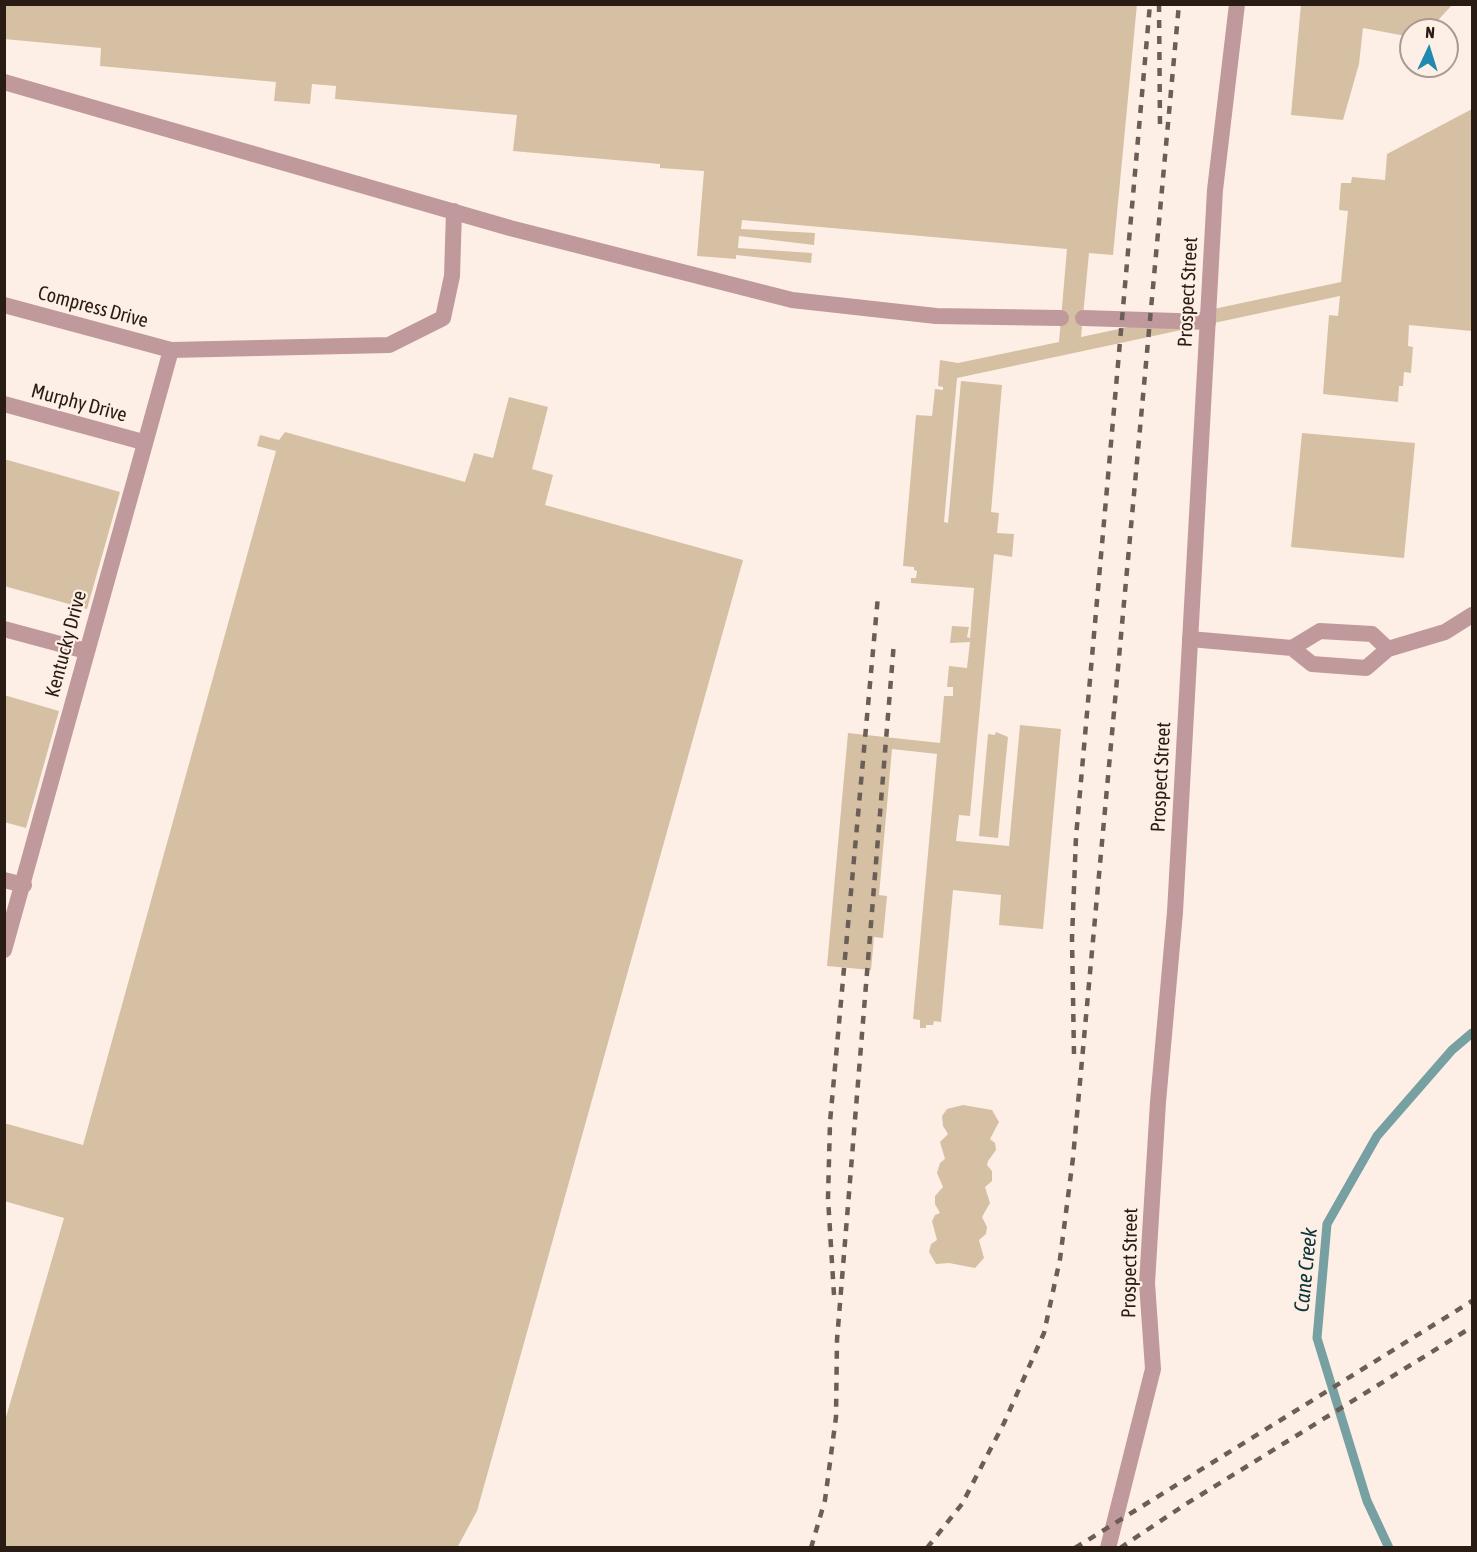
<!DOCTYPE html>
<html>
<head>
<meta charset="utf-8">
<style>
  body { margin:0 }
  #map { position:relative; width:1477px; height:1552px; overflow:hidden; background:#feefe6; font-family:"Asap Condensed",sans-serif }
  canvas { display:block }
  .frame { position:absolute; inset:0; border:6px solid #281c14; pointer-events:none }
  .north { position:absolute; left:1399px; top:18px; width:60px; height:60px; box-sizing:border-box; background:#feefe6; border:2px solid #a89b92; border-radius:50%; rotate:4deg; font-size:16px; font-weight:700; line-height:24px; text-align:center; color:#281c14 }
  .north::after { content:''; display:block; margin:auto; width:21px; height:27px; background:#2188b1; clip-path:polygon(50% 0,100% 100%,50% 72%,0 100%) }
</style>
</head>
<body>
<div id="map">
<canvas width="1477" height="1552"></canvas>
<div class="frame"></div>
<div class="north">N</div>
</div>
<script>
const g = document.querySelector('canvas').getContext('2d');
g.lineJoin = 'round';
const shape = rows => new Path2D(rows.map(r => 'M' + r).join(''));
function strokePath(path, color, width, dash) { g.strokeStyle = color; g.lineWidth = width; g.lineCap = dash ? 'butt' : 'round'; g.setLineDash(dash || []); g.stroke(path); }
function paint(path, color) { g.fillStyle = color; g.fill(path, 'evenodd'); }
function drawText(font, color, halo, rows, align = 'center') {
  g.font = font + ' "Asap Condensed",sans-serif'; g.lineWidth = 4.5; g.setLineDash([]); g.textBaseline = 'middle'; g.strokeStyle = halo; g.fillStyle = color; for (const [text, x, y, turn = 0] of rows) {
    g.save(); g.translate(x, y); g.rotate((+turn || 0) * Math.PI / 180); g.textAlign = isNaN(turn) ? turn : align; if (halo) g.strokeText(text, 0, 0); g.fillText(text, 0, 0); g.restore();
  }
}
strokePath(shape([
  [1389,1548,1367,1501,1317,1338,1327,1224,1377,1136,1452,1050,1472,1033]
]), '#77a0a2', 9);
paint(shape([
  [4,4,1137,4,1113,255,1089,253,1081,337,1341,282,1348,211,1339,210,1341,183,1351,183,1352,177,1385,180,1387,154,1472,109,1472,331,1409,325,1408,346,1413,347,1411,373,1404,372,1403,386,1399,386,1398,402,1323,394,1329,315,1338,316,1340,296,957,378,944,522,948,523,961,381,1002,385,991,512,999,513,997,533,1014,534,1012,557,994,554,970,816,959,815,956,841,1009,846,1020,725,1061,729,1043,929,999,925,1001,895,953,890,941,1022,934,1021,933,1025,926,1025,926,1028,920,1028,920,1020,913,1019,937,754,892,749,879,895,887,896,883,938,874,937,871,970,827,966,848,733,940,743,944,696,953,696,953,687,947,687,949,666,967,668,970,642,950,643,952,626,969,627,967,637,970,638,974,588,911,583,911,578,916,578,917,571,914,570,914,567,903,566,916,415,932,416,935,389,943,390,943,387,938,386,940,360,958,363,1059,342,1067,249,742,220,741,229,815,233,814,245,739,236,738,248,812,253,811,263,736,255,736,259,697,256,704,171,660,168,660,164,513,151,517,115,335,99,336,86,312,84,310,104,274,101,276,82,100,66,101,48,4,39],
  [1301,4,1453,4,1429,30,1411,30,1411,37,1363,28,1359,64,1343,120,1291,115],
  [509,397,548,407,532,469,553,475,545,505,743,560,477,1511,457,1548,4,1548,4,1424,64,1218,4,1201,4,1123,83,1145,276,451,257,446,260,435,279,440,285,432,465,482,474,453,493,458],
  [1302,433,1415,443,1404,558,1291,547],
  [4,459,120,492,87,609,4,586],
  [4,695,59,711,26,828,4,822],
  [996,732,1008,737,998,838,979,836,988,734,995,735],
  [963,1105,992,1110,999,1122,990,1139,995,1143,996,1150,988,1161,987,1165,992,1171,992,1181,985,1187,990,1203,982,1217,987,1227,986,1234,979,1240,984,1258,975,1268,949,1263,936,1264,929,1252,931,1244,937,1240,932,1221,935,1215,940,1213,935,1204,935,1196,943,1187,937,1173,940,1163,945,1159,940,1142,948,1134,943,1126,942,1116,947,1109]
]), '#d5c0a4');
strokePath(shape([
  [4,82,510,228,792,300,936,316,1061,318],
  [1083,318,1208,322],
  [171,350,389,345,443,318,452,276,454,211],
  [4,404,143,442],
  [4,629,86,651],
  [1190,639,1292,648,1312,664,1366,668,1388,649,1445,632,1472,615],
  [1292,648,1320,631,1372,634,1388,649],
  [4,880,24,885],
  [1108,1548,1153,1369,1147,1283,1158,1102,1175,912]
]), '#c0999d', 16);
strokePath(shape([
  [4,305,171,350,4,950],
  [1175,912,1215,190,1237,4]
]), '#c0999d', 16);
strokePath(shape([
  [1159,4,1160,126],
  [1074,1054,1072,938,1076,837,1150,4],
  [834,1295,828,1198,830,1122,878,596],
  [811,1548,825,1500,836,1417,837,1340,894,642],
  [927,1548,962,1504,1004,1423,1044,1333,1060,1259,1073,1158,1179,4],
  [1075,1548,1472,1301],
  [1120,1548,1186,1504,1472,1327]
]), '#6b5e56', 4.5, [8, 8]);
drawText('20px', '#281c14', '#feefe6', [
  ["Prospect Street",1188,292,-87],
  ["Compress Drive",93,307,15],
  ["Murphy Drive",79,403,15],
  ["Kentucky Drive",66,644,-75],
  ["Prospect Street",1161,777,-87],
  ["Prospect Street",1130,1263,-89]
]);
drawText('italic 21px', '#093436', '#feefe6', [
  ["Cane Creek",1306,1270,-84]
]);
</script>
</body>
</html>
